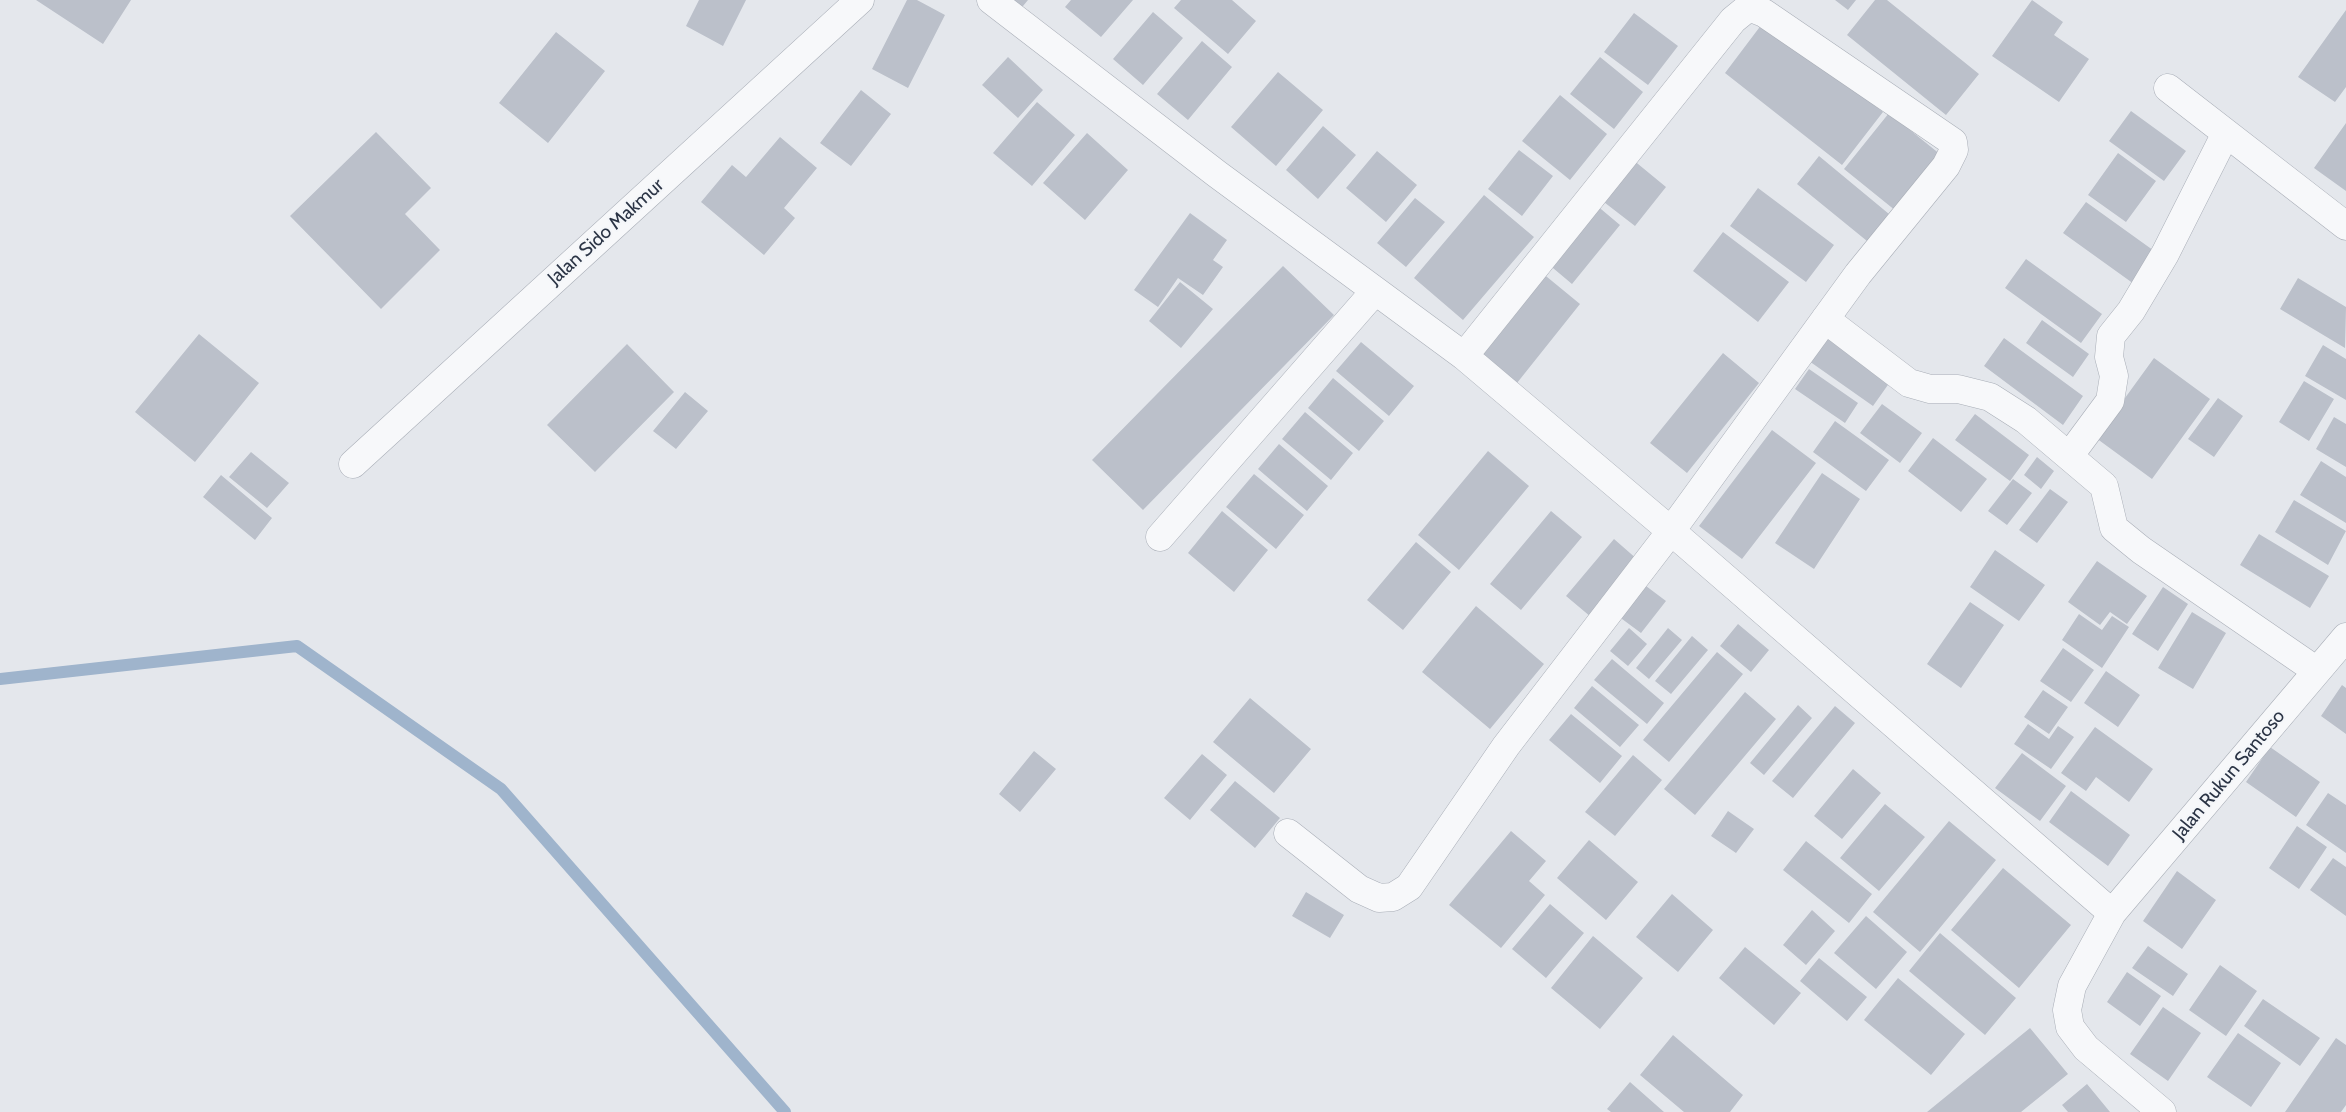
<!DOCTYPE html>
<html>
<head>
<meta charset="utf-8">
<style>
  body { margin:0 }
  canvas { display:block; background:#e4e7ec }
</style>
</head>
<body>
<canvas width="2346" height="1112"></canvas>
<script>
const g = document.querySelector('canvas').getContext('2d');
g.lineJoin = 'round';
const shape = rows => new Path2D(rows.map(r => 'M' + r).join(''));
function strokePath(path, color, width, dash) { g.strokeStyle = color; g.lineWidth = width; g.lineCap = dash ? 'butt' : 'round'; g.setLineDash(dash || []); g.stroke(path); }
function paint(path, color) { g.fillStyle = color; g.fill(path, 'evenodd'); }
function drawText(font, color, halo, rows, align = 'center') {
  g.font = font + ' Cabin,sans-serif'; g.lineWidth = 4; g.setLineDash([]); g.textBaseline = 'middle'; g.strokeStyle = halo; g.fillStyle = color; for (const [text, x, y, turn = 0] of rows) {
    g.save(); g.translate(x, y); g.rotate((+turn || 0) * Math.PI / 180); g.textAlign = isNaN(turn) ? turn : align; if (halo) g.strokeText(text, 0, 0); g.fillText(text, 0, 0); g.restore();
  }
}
strokePath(shape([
  [0,679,297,646,501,789,785,1112]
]), '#9fb4cc', 12);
paint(shape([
  [36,0,131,0,103,44],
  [699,0,746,0,723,46,686,26],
  [907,0,917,0,945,15,908,88,872,69],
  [1004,0,1028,0,1018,12],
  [1071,0,1133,0,1101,37,1065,7],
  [1181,0,1232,0,1256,21,1228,54,1174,8],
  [1835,0,1856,0,1848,10],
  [1875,0,1887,0,1979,74,1946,115,1847,35],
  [2032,0,2063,22,2054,35,2089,59,2059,102,1992,56],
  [2346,10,2346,87,2335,102,2298,77],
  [1153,12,1183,38,1143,85,1113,59],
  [1634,13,1678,46,1648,85,1604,52],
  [1765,20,1883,112,1842,165,1725,73],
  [556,32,605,71,548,143,499,103],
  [1202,41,1232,67,1188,120,1157,94],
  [1008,57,1043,90,1018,118,982,85],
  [1600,57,1643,92,1614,129,1570,94],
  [1278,72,1323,110,1276,166,1231,127],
  [861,90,891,114,851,166,820,143],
  [1560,95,1607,134,1570,180,1522,141],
  [1037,102,1075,135,1032,186,993,153],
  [2131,111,2186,151,2164,181,2109,141],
  [1889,113,1941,155,1896,211,1844,169],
  [2346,123,2346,191,2314,168],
  [1323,126,1356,155,1318,199,1286,170],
  [376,132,431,188,405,214,440,250,381,309,290,216],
  [1087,133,1128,170,1085,220,1043,183],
  [780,137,817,168,784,208,795,218,764,255,701,202,732,165,746,177],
  [1519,150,1553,176,1522,216,1488,189],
  [1377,151,1417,185,1386,222,1346,188],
  [2118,153,2156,181,2126,222,2088,195],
  [1819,156,1889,214,1867,241,1797,184],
  [1632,159,1666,187,1635,226,1600,199],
  [1758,188,1834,245,1806,282,1730,226],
  [1484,195,1534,237,1463,320,1414,278],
  [1415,198,1445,222,1406,267,1377,243],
  [2086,202,2157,253,2134,284,2063,233],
  [1595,204,1620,225,1572,284,1547,263],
  [1190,213,1227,240,1213,260,1223,267,1203,295,1178,278,1158,307,1134,290],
  [1723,232,1789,282,1758,322,1693,271],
  [2026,259,2102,314,2081,343,2005,288],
  [1283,266,1334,315,1143,510,1092,460],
  [1541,272,1580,304,1517,383,1477,351],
  [2298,278,2346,307,2345,348,2280,309],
  [1180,282,1213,309,1181,348,1149,321],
  [2042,320,2089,354,2073,377,2026,343],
  [199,334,259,383,195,462,135,412],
  [1826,337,1890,382,1873,406,1809,361],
  [2004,338,2083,396,2063,425,1984,366],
  [1361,342,1414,386,1389,416,1336,371],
  [627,344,674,392,595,472,547,425],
  [2323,345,2346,359,2346,400,2305,376],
  [1723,353,1759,383,1687,473,1650,443],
  [2154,358,2210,399,2152,479,2096,438],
  [1809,369,1858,403,1845,423,1795,389],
  [1333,378,1384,421,1359,451,1308,408],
  [2304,381,2334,399,2309,441,2279,422],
  [685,392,708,411,676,449,653,431],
  [2218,398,2243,416,2214,457,2188,439],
  [1882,404,1922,433,1900,463,1860,433],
  [1305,412,1353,453,1331,480,1282,439],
  [1975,414,2029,455,2010,481,1955,440],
  [2334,417,2346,424,2346,467,2316,449],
  [1835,421,1889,460,1866,491,1813,452],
  [1772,430,1816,463,1742,559,1699,526],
  [1933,438,1987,479,1961,512,1908,471],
  [1279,444,1328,486,1307,511,1258,469],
  [1488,451,1529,486,1459,570,1418,535],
  [251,452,289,483,267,508,229,477],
  [2037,457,2054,471,2041,489,2024,475],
  [2321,461,2346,477,2346,523,2300,495],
  [1822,473,1860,499,1814,569,1775,543],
  [1254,474,1304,515,1276,549,1226,507],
  [221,475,272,518,255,540,203,497],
  [2013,479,2032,493,2007,525,1988,511],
  [2050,489,2068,502,2037,543,2019,530],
  [2294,500,2346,531,2328,565,2275,532],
  [1222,511,1268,550,1234,592,1188,553],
  [1551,511,1582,537,1521,610,1490,584],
  [2259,534,2329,576,2310,608,2240,565],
  [1614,539,1638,560,1591,617,1566,596],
  [1416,542,1451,572,1403,630,1367,600],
  [1995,550,2045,585,2019,621,1970,587],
  [2097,561,2147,596,2127,624,2110,612,2100,625,2068,602],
  [1642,583,1666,601,1641,633,1618,616],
  [2163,587,2188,604,2158,651,2132,634],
  [1970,602,2004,625,1961,688,1927,664],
  [1476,606,1544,664,1490,729,1422,672],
  [2192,612,2226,633,2193,689,2158,668],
  [2079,614,2102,630,2112,616,2129,627,2102,668,2062,640],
  [1738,624,1769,650,1751,672,1720,646],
  [1629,628,1647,644,1628,666,1610,651],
  [1668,628,1682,640,1649,679,1636,668],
  [1692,636,1708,650,1671,694,1655,681],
  [2063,648,2094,670,2071,702,2040,681],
  [1717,652,1743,674,1669,762,1643,740],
  [1612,659,1664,703,1647,724,1594,680],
  [2106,671,2140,695,2118,727,2084,703],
  [2342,685,2346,688,2346,734,2321,716],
  [1592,686,1639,725,1620,747,1574,708],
  [2043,690,2068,707,2049,734,2024,717],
  [1745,692,1776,719,1695,815,1664,789],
  [1250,698,1311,749,1274,793,1213,742],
  [1798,705,1812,718,1764,775,1750,763],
  [1835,706,1855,723,1793,798,1772,781],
  [1571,714,1622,756,1600,783,1549,740],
  [2028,724,2049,739,2058,726,2074,737,2051,769,2014,744],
  [2095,727,2153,769,2129,802,2096,777,2086,791,2061,773],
  [2270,747,2320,782,2296,817,2246,782],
  [1034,751,1056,769,1020,812,999,794],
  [2022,753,2066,786,2040,821,1995,788],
  [1202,754,1227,775,1190,820,1164,798],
  [1633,755,1662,780,1615,836,1585,812],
  [1853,769,1881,793,1842,839,1814,816],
  [1235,781,1280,818,1255,848,1210,810],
  [2071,791,2130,835,2108,866,2049,822],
  [2328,793,2346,805,2346,853,2306,825],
  [1885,804,1925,837,1879,891,1840,858],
  [1728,811,1754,829,1736,853,1711,836],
  [1949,821,1996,860,1920,952,1873,912],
  [2297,826,2327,847,2299,889,2269,868],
  [1511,831,1546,861,1529,881,1545,895,1501,948,1449,905],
  [1589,840,1638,882,1606,920,1557,878],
  [1806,841,1872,894,1849,923,1783,870],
  [2333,858,2346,867,2346,916,2310,890],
  [2003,868,2071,925,2019,988,1951,930],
  [2177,871,2216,900,2182,949,2143,921],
  [1306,892,1344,915,1330,938,1292,916],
  [1672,894,1713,930,1678,972,1636,937],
  [1550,904,1584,933,1546,978,1512,949],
  [1812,910,1835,931,1806,965,1783,945],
  [1866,916,1907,952,1876,989,1834,953],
  [1940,933,2016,998,1985,1035,1909,971],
  [1593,936,1643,978,1600,1029,1551,988],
  [2148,946,2188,974,2173,996,2132,968],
  [1745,947,1801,993,1774,1025,1719,978],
  [1819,958,1867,997,1847,1021,1800,981],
  [2220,965,2257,991,2226,1036,2189,1010],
  [2127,972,2161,996,2140,1026,2107,1002],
  [1898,978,1965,1034,1931,1075,1864,1020],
  [2263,999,2320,1038,2300,1066,2244,1026],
  [2163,1007,2201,1033,2168,1081,2130,1054],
  [2030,1028,2068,1074,2021,1112,1927,1112],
  [2238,1033,2281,1063,2251,1107,2207,1077],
  [1673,1035,1743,1095,1730,1112,1684,1112,1640,1075],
  [2336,1038,2346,1045,2346,1105,2341,1112,2285,1112],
  [1630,1082,1664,1112,1611,1112,1607,1109],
  [2087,1084,2110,1112,2068,1112,2062,1105]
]), '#bbc0ca');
const street = shape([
  [991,0,1217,174,1464,356,1671,531,2112,913],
  [2168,88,2346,226],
  [1825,319,1909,383,1930,389,1958,389,1990,397,2026,420,2104,486,2114,528,2141,550,2317,671],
  [2070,455,2110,401,2114,376,2109,357,2111,336,2131,311,2165,254,2226,133],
  [353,464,860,0],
  [1160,537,1375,291],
  [1288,833,1359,889,1379,898,1393,897,1409,887,1506,746,1671,531,1858,274,1946,166,1954,150,1953,142,1764,13,1749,7,1733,20,1464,356],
  [2162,1112,2086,1048,2070,1027,2067,1010,2072,986,2112,913,2346,637]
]);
strokePath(street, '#a9aeb7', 29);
strokePath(street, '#f7f8fa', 28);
drawText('19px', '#2b3445', '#f4f6f9', [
  ["Jalan Sido Makmur",606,232,-42],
  ["Jalan Rukun Santoso",2229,775,-50]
]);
</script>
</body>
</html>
